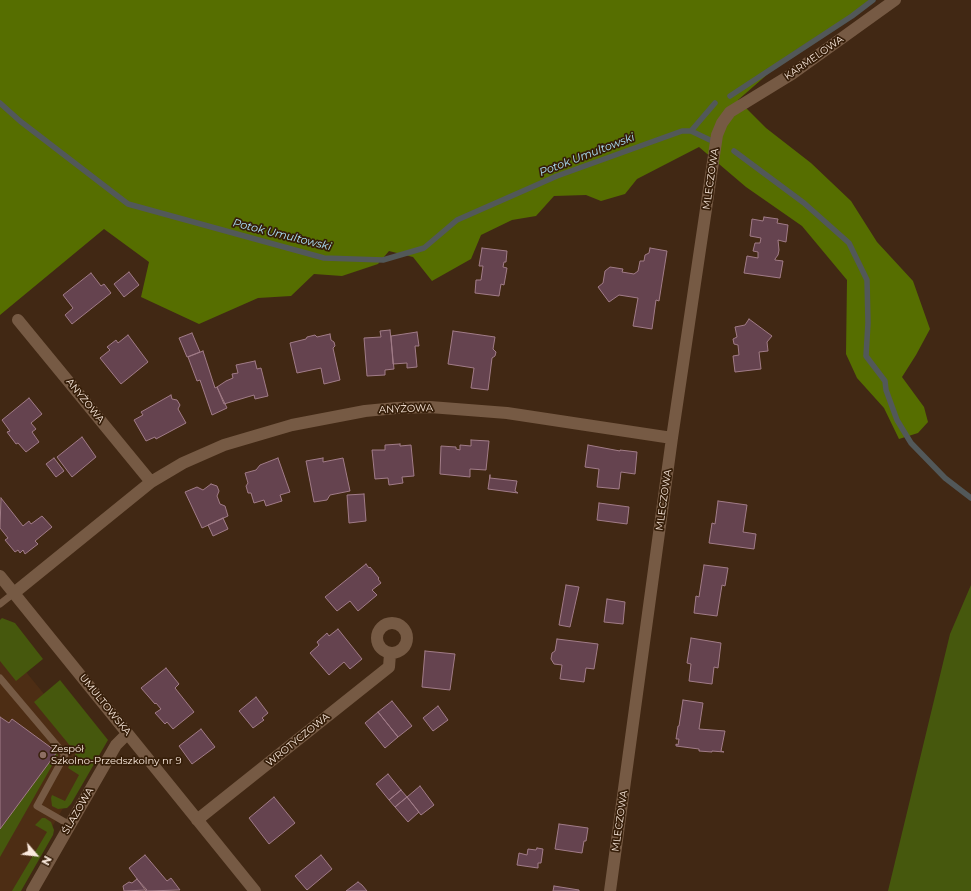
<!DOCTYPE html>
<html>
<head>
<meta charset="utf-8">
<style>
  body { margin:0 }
  #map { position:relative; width:971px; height:891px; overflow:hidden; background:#412814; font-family:Montserrat,sans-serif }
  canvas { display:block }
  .north { position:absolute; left:16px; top:835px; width:40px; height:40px; -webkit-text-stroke:3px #361e09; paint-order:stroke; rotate:118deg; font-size:11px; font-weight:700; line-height:16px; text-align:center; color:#fbeade }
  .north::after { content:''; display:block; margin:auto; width:14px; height:18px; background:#fbeade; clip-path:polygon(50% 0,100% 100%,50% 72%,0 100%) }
</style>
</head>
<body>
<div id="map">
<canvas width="971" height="891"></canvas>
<div class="north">N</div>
</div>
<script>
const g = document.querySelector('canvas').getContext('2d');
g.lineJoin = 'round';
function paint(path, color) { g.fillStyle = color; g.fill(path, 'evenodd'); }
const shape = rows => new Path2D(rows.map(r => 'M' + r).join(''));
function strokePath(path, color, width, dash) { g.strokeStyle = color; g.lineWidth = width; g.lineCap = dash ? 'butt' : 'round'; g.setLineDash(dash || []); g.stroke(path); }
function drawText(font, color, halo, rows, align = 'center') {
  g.font = font + ' Montserrat,sans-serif'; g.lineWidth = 3.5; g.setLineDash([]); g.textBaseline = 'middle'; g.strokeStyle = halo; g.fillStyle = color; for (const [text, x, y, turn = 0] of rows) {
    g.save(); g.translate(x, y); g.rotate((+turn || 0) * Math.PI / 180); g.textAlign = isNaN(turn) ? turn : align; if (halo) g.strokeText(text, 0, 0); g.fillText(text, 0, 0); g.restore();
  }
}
paint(shape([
  [0,640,84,743,87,767,15,891,0,891]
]), '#4d2d14');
paint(shape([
  [971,585,971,891,888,891,950,634],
  [2,618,15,623,43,659,16,681,0,661,0,620],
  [60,680,108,740,71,804,67,808,58,809,52,806,51,798,52,795,65,801,79,775,68,768,76,753,34,702],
  [56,753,58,755,0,857,0,829],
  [42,818,45,818,51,822,54,830,53,835,21,891,12,891,47,832,35,825]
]), '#46580d');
paint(shape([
  [0,0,874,0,793,52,738,100,766,128,811,163,851,201,877,242,913,281,930,329,916,355,902,377,924,407,928,422,918,433,899,439,884,408,857,378,846,354,847,280,802,226,746,187,699,147,637,179,625,194,601,201,586,195,554,196,536,216,512,220,481,235,471,259,432,281,413,257,389,251,378,264,342,276,314,274,291,296,258,298,199,324,141,297,149,262,104,229,0,315]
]), '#566e00');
strokePath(shape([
  [730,96,852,16,873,0],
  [0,103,20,121,128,204,324,258,383,260,424,248,457,220,557,176,682,131,691,131,710,140],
  [691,131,715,103],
  [734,151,804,203,849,243,867,280,868,323,866,356,885,381,886,390,897,420,911,443,945,478,971,498]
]), '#525859', 5.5);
const building = shape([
  [764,217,778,219,777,223,788,225,786,242,778,240,779,250,778,255,775,259,775,260,783,261,780,278,744,273,747,256,758,258,758,252,753,251,755,243,760,243,761,238,750,236,752,219,763,221,764,217],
  [482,248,507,251,506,262,504,262,503,267,507,268,504,285,501,284,499,296,475,293,476,280,481,280,483,266,479,266,482,248],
  [650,248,667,251,659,301,656,300,652,329,633,326,638,298,619,295,609,302,598,287,603,283,605,271,610,267,623,269,622,272,634,274,638,271,640,261,644,261,645,255,649,253,650,248],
  [129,272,139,285,124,297,114,284,129,272],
  [91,273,101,286,104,284,111,293,72,324,65,315,73,308,63,295,91,273],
  [749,319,772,336,767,342,768,351,759,352,761,369,735,372,733,356,739,355,738,345,734,344,733,339,737,337,735,327,745,325,749,319],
  [390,330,394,369,385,370,385,375,367,376,364,338,381,337,380,331,390,330],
  [453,331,495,337,493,349,496,352,495,356,492,358,488,390,471,388,474,368,448,364,453,331],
  [417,332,419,346,415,346,417,367,407,368,407,363,393,364,391,336,417,332],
  [192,333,200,352,187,357,179,338,192,333],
  [330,334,331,340,334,342,335,346,333,348,340,380,324,384,321,368,297,373,290,343,306,339,307,337,315,335,317,337,330,334],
  [128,335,148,362,121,384,100,358,110,350,107,347,116,340,118,343,128,335],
  [203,351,215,388,217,387,227,408,212,415,200,380,197,381,188,357,203,351],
  [255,361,257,369,261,368,268,396,255,399,254,395,224,404,217,387,226,381,233,378,232,374,238,373,236,365,255,361],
  [171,395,172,399,177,400,180,405,178,409,186,423,156,439,155,437,146,441,134,420,143,415,141,412,171,395],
  [29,398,42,414,31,423,36,429,32,432,39,442,26,452,18,443,16,444,7,432,10,431,2,420,29,398],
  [82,437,96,457,72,477,57,457,82,437],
  [471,440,489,441,486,470,470,469,470,477,440,474,441,446,456,447,456,449,460,450,460,445,471,446,471,440],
  [400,444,400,446,411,445,414,476,402,477,403,483,389,485,388,478,375,479,372,450,385,450,385,445,400,444],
  [588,445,620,451,620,450,637,452,635,474,621,472,619,489,597,487,599,469,585,467,588,445],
  [54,458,64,471,56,477,46,464,54,458],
  [278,458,290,492,280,495,282,501,266,506,264,500,254,503,251,493,248,493,246,486,248,483,245,473,256,470,260,465,278,458],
  [323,458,323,462,343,458,350,491,330,495,327,500,314,502,306,461,323,458],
  [490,475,490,478,517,481,515,491,518,493,488,489,490,475],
  [211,484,217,486,219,491,217,496,220,504,225,506,228,516,202,528,185,492,197,487,203,490,211,484],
  [364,494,366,521,349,523,347,495,364,494],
  [1,498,23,526,29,521,31,524,42,516,52,527,35,541,38,544,25,554,23,550,20,553,18,550,15,552,5,540,8,538,0,528,1,498],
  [718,501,747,505,743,532,756,534,754,549,709,543,712,523,715,524,718,501],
  [599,503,629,507,627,524,597,520,599,503],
  [223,518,228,529,213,536,208,525,223,518],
  [366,564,369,568,370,567,379,578,378,579,381,583,372,590,377,595,358,611,350,601,337,611,325,597,366,564],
  [704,565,728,568,725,586,722,585,717,616,694,613,696,596,699,597,704,565],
  [566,585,579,587,570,627,559,625,566,585],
  [607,599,625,602,623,624,604,622,607,599],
  [338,629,362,659,350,669,344,662,329,675,310,653,319,645,317,642,327,633,329,636,338,629],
  [691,638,721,643,718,668,714,667,712,684,689,681,691,664,687,663,691,638],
  [557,639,598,644,594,669,586,668,584,682,560,679,562,665,554,664,551,659,552,653,555,651,557,639],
  [425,651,455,654,450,690,422,687,425,651],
  [166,668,179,684,175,688,194,712,173,729,167,722,165,724,155,713,161,709,156,703,155,704,141,688,166,668],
  [256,697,268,713,262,718,264,720,253,728,239,711,256,697],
  [683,700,703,703,699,729,725,731,721,751,724,752,712,751,712,752,699,751,699,749,676,746,676,744,678,745,679,739,676,739,678,726,679,726,683,700],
  [392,701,412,726,398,737,378,712,392,701],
  [438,706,448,720,433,731,423,718,438,706],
  [378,712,398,737,385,748,365,723,378,712],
  [0,717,9,723,12,719,57,752,0,829,0,717],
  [201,729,215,747,192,764,179,746,201,729],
  [388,774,401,790,389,800,376,784,388,774],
  [420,786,434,805,421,815,407,797,420,786],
  [401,790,407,797,395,807,389,800,401,790],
  [274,797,295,823,269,844,249,818,274,797],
  [407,797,419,812,408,822,395,807,407,797],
  [559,824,588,828,586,841,584,841,582,853,555,849,559,824],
  [537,848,543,849,541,863,538,863,538,868,517,865,519,853,527,855,528,849,536,850,537,848],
  [145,855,167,881,171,878,180,890,146,891,129,868,145,855],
  [321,855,332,869,307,890,295,876,321,855],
  [137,879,147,890,124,891,123,886,129,882,132,883,137,879],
  [358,882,362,885,367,891,346,891,358,882],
  [554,886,579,890,579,891,553,891,554,886]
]);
paint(building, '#65434f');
strokePath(building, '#a17c88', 1);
strokePath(shape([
  [0,604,14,593],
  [0,678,65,755,37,806,70,825]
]), '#765a44', 7);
strokePath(shape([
  [18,320,151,482],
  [0,576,255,891],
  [14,593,151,482,183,463,224,445,292,425,365,411,396,408,430,407,507,413,672,438],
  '377 638a15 15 0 1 1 30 0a15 15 0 1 1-30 0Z',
  [197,820,389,667,390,654],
  [32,891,116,745,127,734],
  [610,891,672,438,717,135,722,123,730,112,792,74,895,0]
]), '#765a44', 12);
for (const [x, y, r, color] of [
  [43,755,4,"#8d6e63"]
]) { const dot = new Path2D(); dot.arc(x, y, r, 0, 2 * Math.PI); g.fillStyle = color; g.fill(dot); strokePath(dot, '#361e09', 1.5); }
drawText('10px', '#fbeade', '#361e09', [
  ["KARMELOWA",814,58,-35],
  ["MLECZOWA",711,179,-82],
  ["ANYŻOWA",85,401,51],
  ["ANYŻOWA",406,409,-2],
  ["MLECZOWA",664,500,-82],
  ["UMULTOWSKA",105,705,51],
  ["WROTYCZOWA",298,740,-39],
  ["ŚLAZOWA",78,811,-60],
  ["MLECZOWA",620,821,-82]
]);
drawText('10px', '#fbeade', '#361e09', [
  ["Zespół",51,749],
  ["Szkolno-Przedszkolny nr 9",51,761]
], 'left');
drawText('italic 11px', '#ade0f7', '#361e09', [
  ["Potok Umultowski",587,155,-21],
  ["Potok Umultowski",282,235,14]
]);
</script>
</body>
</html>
